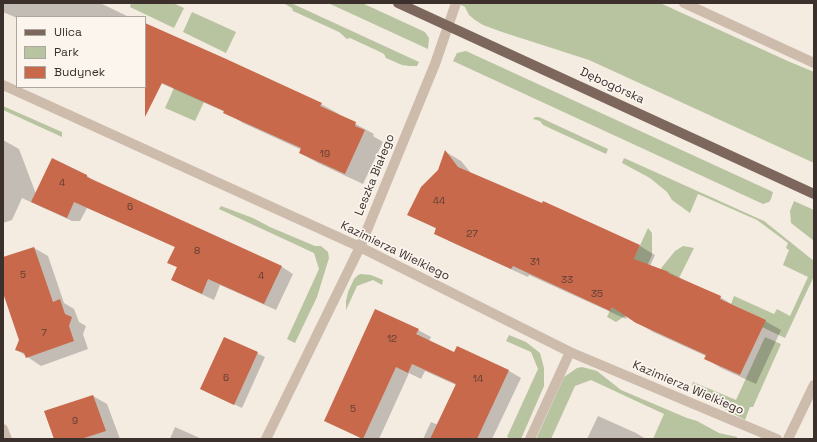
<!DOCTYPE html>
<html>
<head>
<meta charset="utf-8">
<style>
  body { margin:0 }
  #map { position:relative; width:817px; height:442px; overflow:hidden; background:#f4ebe1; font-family:"Space Grotesk",sans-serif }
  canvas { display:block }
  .frame { position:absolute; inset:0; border:4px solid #3b302b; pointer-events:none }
  .legend { position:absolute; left:16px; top:16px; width:130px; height:72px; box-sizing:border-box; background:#fbf5ee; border:1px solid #aea6a0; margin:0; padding:5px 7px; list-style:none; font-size:12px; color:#3b302b }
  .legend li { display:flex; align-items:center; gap:8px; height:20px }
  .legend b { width:20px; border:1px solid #aea6a0 }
</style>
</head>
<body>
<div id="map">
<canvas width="817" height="442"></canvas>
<div class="frame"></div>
<ul class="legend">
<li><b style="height:5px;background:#7d675c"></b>Ulica</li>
<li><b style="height:11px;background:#b8c4a0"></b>Park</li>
<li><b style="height:11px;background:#c8694b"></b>Budynek</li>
</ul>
</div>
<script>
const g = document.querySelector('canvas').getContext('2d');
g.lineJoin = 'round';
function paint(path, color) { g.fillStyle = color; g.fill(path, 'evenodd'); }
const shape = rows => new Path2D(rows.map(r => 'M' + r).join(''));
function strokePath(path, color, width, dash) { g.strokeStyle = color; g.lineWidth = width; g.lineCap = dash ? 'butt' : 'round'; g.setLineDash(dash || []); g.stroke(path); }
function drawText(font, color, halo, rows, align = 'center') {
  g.font = font + ' "Space Grotesk",sans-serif'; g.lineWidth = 3.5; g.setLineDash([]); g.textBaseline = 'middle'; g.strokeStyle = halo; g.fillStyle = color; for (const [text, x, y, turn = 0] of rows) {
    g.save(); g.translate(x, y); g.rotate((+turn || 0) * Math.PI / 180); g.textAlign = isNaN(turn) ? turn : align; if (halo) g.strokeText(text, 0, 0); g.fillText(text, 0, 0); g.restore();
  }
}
paint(shape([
  [131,3,173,3,184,8,174,28,130,7],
  [283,3,291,3,419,62,417,66,410,66,402,65,395,62,386,58,384,54,376,50,350,38,347,39,339,32,293,11,292,8],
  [328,3,362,3,425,32,429,38,428,49],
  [457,3,660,3,790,62,814,72,814,163,589,60,502,32,483,25,475,20,469,15,465,7],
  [192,12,236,32,226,53,183,32],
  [466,51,773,192,771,199,769,202,763,204,453,61,457,53],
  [174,88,204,102,195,121,165,108],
  [3,106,62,132,62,137,3,110],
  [535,117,539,117,608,149,606,154,543,125,540,121,533,119],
  [624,158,764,221,814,261,814,276,785,338,762,327,765,320,731,304,734,296,774,314,777,309,790,316,808,277,783,265,789,250,786,248,788,243,757,220,698,194,690,213,672,200,667,192,650,178,622,163],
  [794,201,814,210,814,241,791,223,790,211],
  [221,206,253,218,270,227,315,246,321,246,328,252,329,258,317,297,295,343,287,339,319,269,314,253,219,209],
  [648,228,652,233,652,255,625,316,616,322,607,317],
  [683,246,694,248,679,278,668,273,667,271,656,295,658,275,662,267,675,251],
  [361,274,371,275,383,280,382,285,373,280,357,286,346,310,346,301,348,292,354,279,358,275],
  [509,335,526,342,540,353,544,368,544,386,521,439,512,439,507,437,538,369,531,352,506,341],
  [765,337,781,344,753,407,750,407,745,420,711,402,692,385,693,382,736,400],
  [582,367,597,371,621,390,687,418,697,421,719,433,737,437,737,439,653,439,664,414,591,380,575,386,551,439,536,439,564,377,577,368]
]), '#b8c4a0');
paint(shape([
  [3,3,100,3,129,17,17,17,17,18,3,12],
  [145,24,321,104,339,114,339,115,374,134,373,136,383,142,363,184,318,163,300,153,302,150,243,123,225,112,145,76],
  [3,140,19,149,36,194,87,176,98,183,282,267,293,274,276,310,220,285,214,300,184,286,172,279,178,268,168,262,175,247,87,208,80,221,72,221,22,198,12,220,3,223],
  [446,152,461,161,471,173,542,204,543,202,640,246,655,255,650,266,668,272,720,297,736,307,765,321,781,330,756,384,721,368,706,359,706,356,653,332,627,316,626,319,529,275,528,277,451,242,435,233,437,229,409,215,438,171],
  [34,248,48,256,64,303,74,309,79,322,86,326,83,334,88,349,41,366,17,350,21,340,3,290,3,258],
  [418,330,431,337,429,341,455,353,457,347,509,371,521,378,492,439,423,439,431,422,438,425,456,385,425,371,421,379,409,373,379,439,362,439,325,420],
  [225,338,265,357,242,408,201,389],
  [93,396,107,404,120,439,55,439],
  [598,416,636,433,646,439,587,439],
  [175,427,202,439,170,439]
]), '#0003');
paint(shape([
  [145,23,224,58,322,103,320,106,356,122,355,126,365,130,345,174,299,153,301,148,223,113,224,111,162,83,145,117],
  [445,150,458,167,542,203,543,201,640,245,634,259,669,272,668,273,721,296,720,299,766,320,740,375,704,359,706,355,636,323,612,307,610,311,513,266,511,269,434,234,436,228,407,215,421,187,438,170],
  [52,158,87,175,87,177,282,266,264,304,208,279,202,294,171,280,177,267,167,263,175,247,74,202,67,218,31,202],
  [34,247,53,302,60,299,65,314,72,317,69,326,74,341,26,358,24,353,15,350,19,340,3,293,3,257],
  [375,309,419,329,416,334,454,352,457,346,509,370,477,439,430,439,456,384,412,364,408,373,396,367,363,439,324,421],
  [224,337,258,352,234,405,200,389],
  [93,395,106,431,81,439,54,439,44,411]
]), '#c8694b');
strokePath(shape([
  [684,3,814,63],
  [3,85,360,247,570,352,777,439],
  [3,429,7,439],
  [266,439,360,247,435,64,456,3],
  [530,439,570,352],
  [788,439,814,385]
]), '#cdbbac', 10);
strokePath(shape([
  [398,3,814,194]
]), '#7d675c', 10);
drawText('10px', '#5e3e33', null, [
  ["19",325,154],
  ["4",62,183],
  ["44",439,201],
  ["6",130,207],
  ["27",472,234],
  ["8",197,251],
  ["31",535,262],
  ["5",23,275],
  ["4",261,276],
  ["33",567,280],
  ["35",597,294],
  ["7",44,333],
  ["12",392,339],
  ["6",226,378],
  ["14",478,379],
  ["5",353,409],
  ["9",75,421]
]);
drawText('12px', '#3b302b', '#fbf5ee', [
  ["Dębogórska",612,86,25],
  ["Leszka Białego",375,175,-68],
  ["Kazimierza Wielkiego",395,251,26],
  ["Kazimierza Wielkiego",688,388,23]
]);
</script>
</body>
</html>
